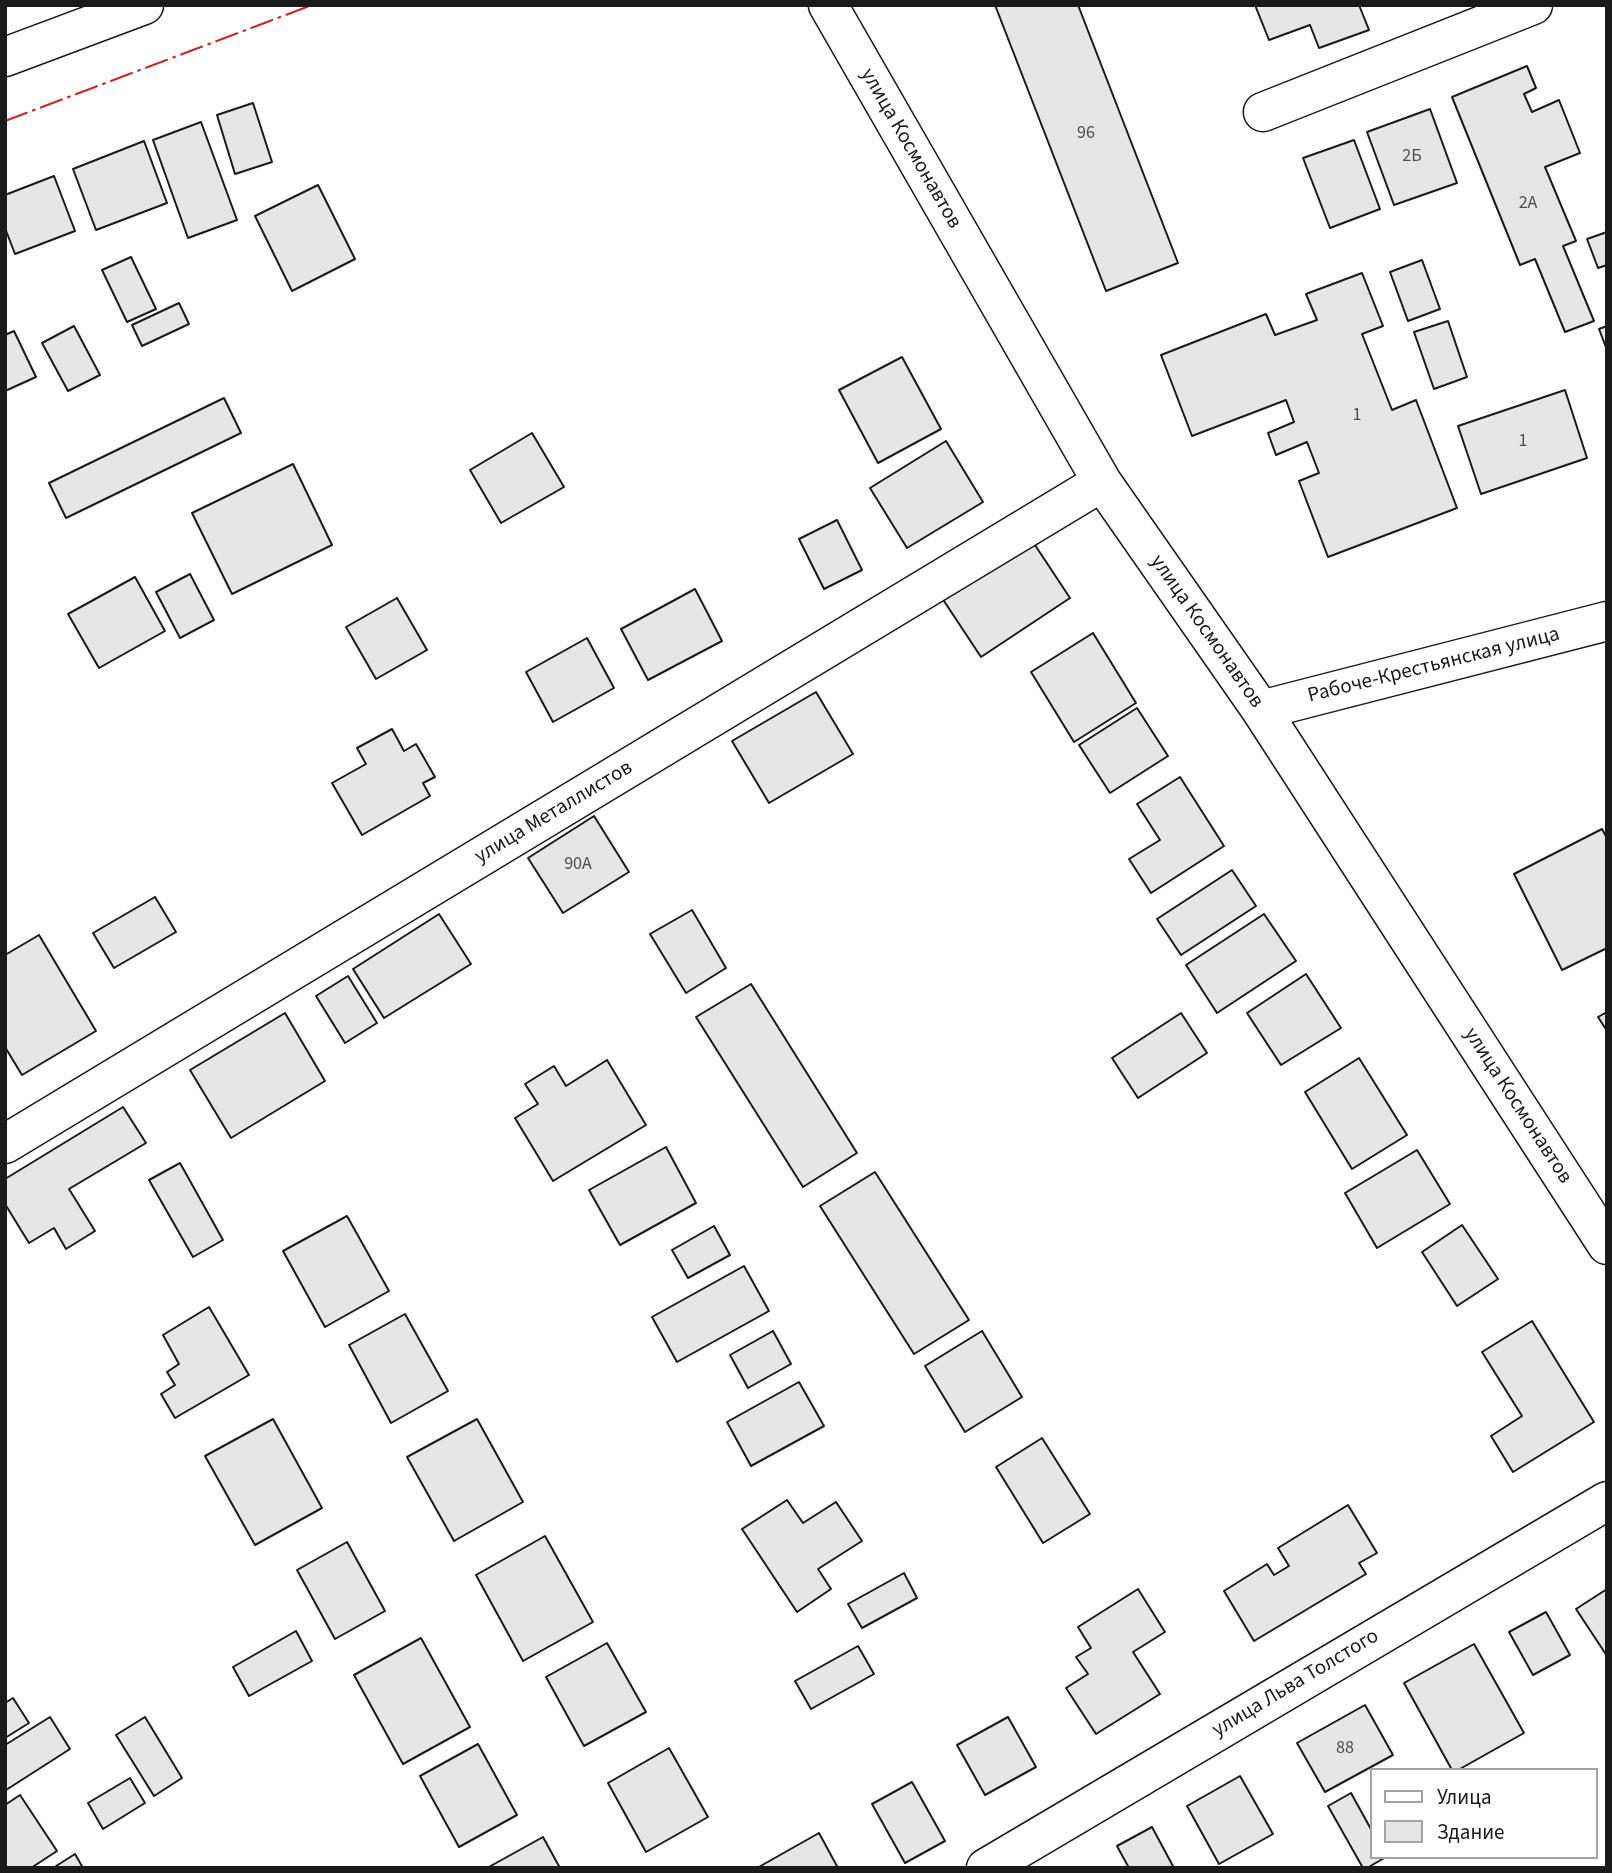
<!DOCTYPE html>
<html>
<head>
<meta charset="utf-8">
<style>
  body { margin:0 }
  #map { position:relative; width:1612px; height:1873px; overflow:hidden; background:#fff; font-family:"Source Sans 3",sans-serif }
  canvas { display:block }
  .frame { position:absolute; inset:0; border:7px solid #1a1a1a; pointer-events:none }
  .legend { position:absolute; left:1370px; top:1768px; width:228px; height:91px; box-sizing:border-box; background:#fff; border:2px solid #a3a3a3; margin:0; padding:9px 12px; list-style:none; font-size:21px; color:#1a1a1a }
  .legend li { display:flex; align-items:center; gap:14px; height:35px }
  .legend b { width:35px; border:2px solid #a3a3a3 }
</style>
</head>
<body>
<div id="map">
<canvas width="1612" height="1873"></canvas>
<div class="frame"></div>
<ul class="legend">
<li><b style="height:9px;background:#fff"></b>Улица</li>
<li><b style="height:19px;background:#e6e6e6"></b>Здание</li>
</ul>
</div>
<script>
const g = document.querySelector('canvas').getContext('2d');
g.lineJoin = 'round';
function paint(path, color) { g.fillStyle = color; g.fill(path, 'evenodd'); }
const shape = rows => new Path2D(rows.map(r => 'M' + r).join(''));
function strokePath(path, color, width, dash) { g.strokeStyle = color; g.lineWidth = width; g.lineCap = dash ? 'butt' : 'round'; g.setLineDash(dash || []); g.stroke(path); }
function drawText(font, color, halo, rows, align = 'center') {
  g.font = font + ' "Source Sans 3",sans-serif'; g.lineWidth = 5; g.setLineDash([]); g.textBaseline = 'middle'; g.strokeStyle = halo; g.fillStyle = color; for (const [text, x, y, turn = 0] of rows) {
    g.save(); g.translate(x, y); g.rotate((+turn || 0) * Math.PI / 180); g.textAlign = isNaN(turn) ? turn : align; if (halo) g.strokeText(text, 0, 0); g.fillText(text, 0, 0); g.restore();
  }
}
const building = shape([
  [995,5,1078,5,1178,263,1106,291,995,5],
  [1255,5,1359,5,1369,30,1319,48,1310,25,1269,40,1255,5],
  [1527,66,1536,88,1524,94,1532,112,1559,100,1580,153,1545,167,1576,241,1563,246,1594,321,1565,332,1535,259,1520,265,1452,97,1527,66],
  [253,103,272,162,235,174,217,115,253,103],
  [1430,109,1457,183,1394,205,1367,132,1430,109],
  [201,122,237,220,188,238,153,140,201,122],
  [1354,140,1380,209,1330,228,1303,158,1354,140],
  [144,141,167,203,96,230,73,169,144,141],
  [54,176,75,231,15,254,5,228,5,195,54,176],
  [318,185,355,259,292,291,255,216,318,185],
  [1607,232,1607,265,1598,268,1587,239,1607,232],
  [131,257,156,309,127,322,102,270,131,257],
  [1422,260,1440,309,1408,321,1390,272,1422,260],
  [1362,273,1383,326,1362,334,1392,410,1416,400,1457,508,1328,557,1299,481,1319,473,1307,442,1276,455,1268,433,1294,422,1286,400,1192,436,1161,355,1266,314,1275,335,1317,320,1306,294,1362,273],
  [179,303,189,324,142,346,132,325,179,303],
  [1448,321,1467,377,1434,389,1414,332,1448,321],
  [74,326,100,375,68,391,42,343,74,326],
  [1607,326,1607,350,1599,329,1607,326],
  [14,331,36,377,5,391,5,335,14,331],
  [902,357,941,429,878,463,839,390,902,357],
  [1565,390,1587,458,1481,494,1458,426,1565,390],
  [224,398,241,433,66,518,49,483,224,398],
  [532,433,564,487,501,523,470,470,532,433],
  [946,441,983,502,907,548,870,488,946,441],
  [293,464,332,545,232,594,192,513,293,464],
  [837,520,862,570,824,589,799,539,837,520],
  [1031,539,1070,598,981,657,942,598,1031,539],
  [190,574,214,620,180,638,156,592,190,574],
  [135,577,165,631,99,668,68,614,135,577],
  [695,589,722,641,648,680,621,629,695,589],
  [397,598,427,650,376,679,346,627,397,598],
  [1093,633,1136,703,1074,742,1031,672,1093,633],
  [587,638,614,688,553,722,526,672,587,638],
  [816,692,853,754,769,803,732,741,816,692],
  [1137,708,1168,756,1110,793,1079,745,1137,708],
  [392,729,404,751,416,744,435,777,423,783,430,796,362,835,332,783,366,764,357,748,392,729],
  [1180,777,1224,846,1151,893,1129,859,1160,840,1137,804,1180,777],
  [594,816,629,872,563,913,528,858,594,816],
  [1602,829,1607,838,1607,948,1562,970,1514,874,1602,829],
  [1232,870,1256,906,1181,955,1157,919,1232,870],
  [155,897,176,932,114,968,93,933,155,897],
  [692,910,726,968,686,993,650,934,692,910],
  [439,914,471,964,384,1018,353,969,439,914],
  [1264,914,1296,961,1217,1013,1186,965,1264,914],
  [39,935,96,1031,22,1075,5,1047,5,955,39,935],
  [1306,974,1341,1028,1281,1065,1247,1013,1306,974],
  [348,976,377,1023,345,1043,316,996,348,976],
  [751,984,857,1153,803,1187,696,1017,751,984],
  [1607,1012,1607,1031,1598,1017,1607,1012],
  [285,1013,325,1081,231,1138,190,1070,285,1013],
  [1181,1013,1207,1053,1138,1098,1112,1058,1181,1013],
  [1359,1058,1407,1135,1352,1169,1305,1092,1359,1058],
  [607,1060,646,1125,553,1181,515,1118,538,1104,525,1084,554,1066,566,1086,607,1060],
  [123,1107,146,1143,69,1189,95,1231,66,1249,54,1228,29,1243,5,1204,5,1179,123,1107],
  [666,1147,696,1203,620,1245,589,1190,666,1147],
  [1417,1150,1450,1204,1377,1248,1345,1193,1417,1150],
  [180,1163,223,1240,193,1257,149,1180,180,1163],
  [875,1172,969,1320,914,1354,820,1206,875,1172],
  [347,1216,389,1291,325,1327,283,1251,347,1216],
  [1462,1225,1498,1279,1457,1306,1422,1252,1462,1225],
  [714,1226,730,1255,688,1278,672,1250,714,1226],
  [744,1266,769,1311,677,1362,652,1317,744,1266],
  [209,1307,249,1375,175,1418,161,1394,175,1385,167,1372,179,1364,163,1335,209,1307],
  [405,1314,448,1391,391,1423,349,1345,405,1314],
  [1532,1321,1594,1422,1513,1472,1491,1436,1522,1416,1482,1352,1532,1321],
  [773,1331,791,1364,748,1388,730,1355,773,1331],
  [982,1331,1022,1397,965,1432,925,1366,982,1331],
  [799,1382,824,1426,751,1466,727,1422,799,1382],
  [273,1419,322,1508,255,1545,205,1456,273,1419],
  [477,1419,523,1502,454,1541,407,1457,477,1419],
  [1042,1438,1090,1514,1043,1543,996,1467,1042,1438],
  [787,1500,803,1523,836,1502,862,1541,818,1569,831,1589,797,1612,742,1529,787,1500],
  [1348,1505,1377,1553,1359,1563,1366,1574,1254,1641,1224,1591,1267,1564,1274,1575,1289,1566,1278,1548,1348,1505],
  [545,1536,593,1622,523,1661,476,1575,545,1536],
  [347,1542,385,1611,335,1639,297,1570,347,1542],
  [904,1573,917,1598,862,1628,848,1604,904,1573],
  [1138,1589,1165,1632,1133,1652,1160,1694,1096,1734,1066,1688,1088,1674,1076,1657,1091,1648,1078,1627,1138,1589],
  [1607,1589,1607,1656,1576,1609,1607,1589],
  [1546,1612,1570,1655,1533,1675,1509,1632,1546,1612],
  [296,1631,312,1661,249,1696,233,1667,296,1631],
  [421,1638,470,1727,403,1764,354,1675,421,1638],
  [607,1643,646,1712,584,1746,546,1677,607,1643],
  [1474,1644,1524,1733,1458,1770,1452,1770,1404,1683,1474,1644],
  [858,1646,874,1674,811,1709,795,1681,858,1646],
  [13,1698,29,1723,5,1738,5,1703,13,1698],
  [1365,1705,1393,1755,1325,1792,1297,1743,1365,1705],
  [50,1717,70,1749,6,1790,5,1745,50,1717],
  [145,1717,182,1778,154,1796,116,1735,145,1717],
  [1008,1717,1036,1767,985,1795,957,1745,1008,1717],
  [478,1744,517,1815,459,1847,420,1776,478,1744],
  [669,1748,708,1817,646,1852,608,1783,669,1748],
  [1240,1776,1273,1834,1219,1864,1187,1806,1240,1776],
  [130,1778,145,1803,103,1829,88,1803,130,1778],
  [912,1782,945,1841,905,1863,872,1804,912,1782],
  [1351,1793,1372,1831,1372,1857,1386,1857,1367,1868,1363,1868,1328,1806,1351,1793],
  [20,1795,57,1851,31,1868,5,1868,5,1805,20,1795],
  [1152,1827,1174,1868,1129,1868,1117,1846,1152,1827],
  [819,1833,838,1868,757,1868,819,1833],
  [543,1837,560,1868,487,1868,543,1837],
  [75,1854,83,1868,53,1868,75,1854]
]);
paint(building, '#e6e6e6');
strokePath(building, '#1a1a1a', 2);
const minor = shape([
  [828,5,1102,482,1261,710,1607,1245],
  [1263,112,1533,5],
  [1261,710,1607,621],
  [5,1144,1102,482],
  [986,1868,1607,1501]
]);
const tertiary = shape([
  [5,57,144,5]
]);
strokePath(minor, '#1a1a1a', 41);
strokePath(tertiary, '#1a1a1a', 41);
strokePath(minor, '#fff', 38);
strokePath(tertiary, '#fff', 38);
strokePath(shape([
  [5,121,312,5]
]), '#c62828', 2, [24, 5, 3.5, 5]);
drawText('18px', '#4d4d4d', null, [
  ["96",1086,134],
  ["2Б",1412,157],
  ["2А",1528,204],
  ["1",1357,416],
  ["1",1523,442],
  ["90А",578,865],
  ["88",1345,1749]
]);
drawText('21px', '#1a1a1a', '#fff', [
  ["улица Космонавтов",910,149,60],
  ["улица Космонавтов",1206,632,55],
  ["Рабоче-Крестьянская улица",1434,666,-14],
  ["улица Металлистов",554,813,-31],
  ["улица Космонавтов",1517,1106,57],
  ["улица Льва Толстого",1296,1684,-31]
]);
</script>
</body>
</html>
